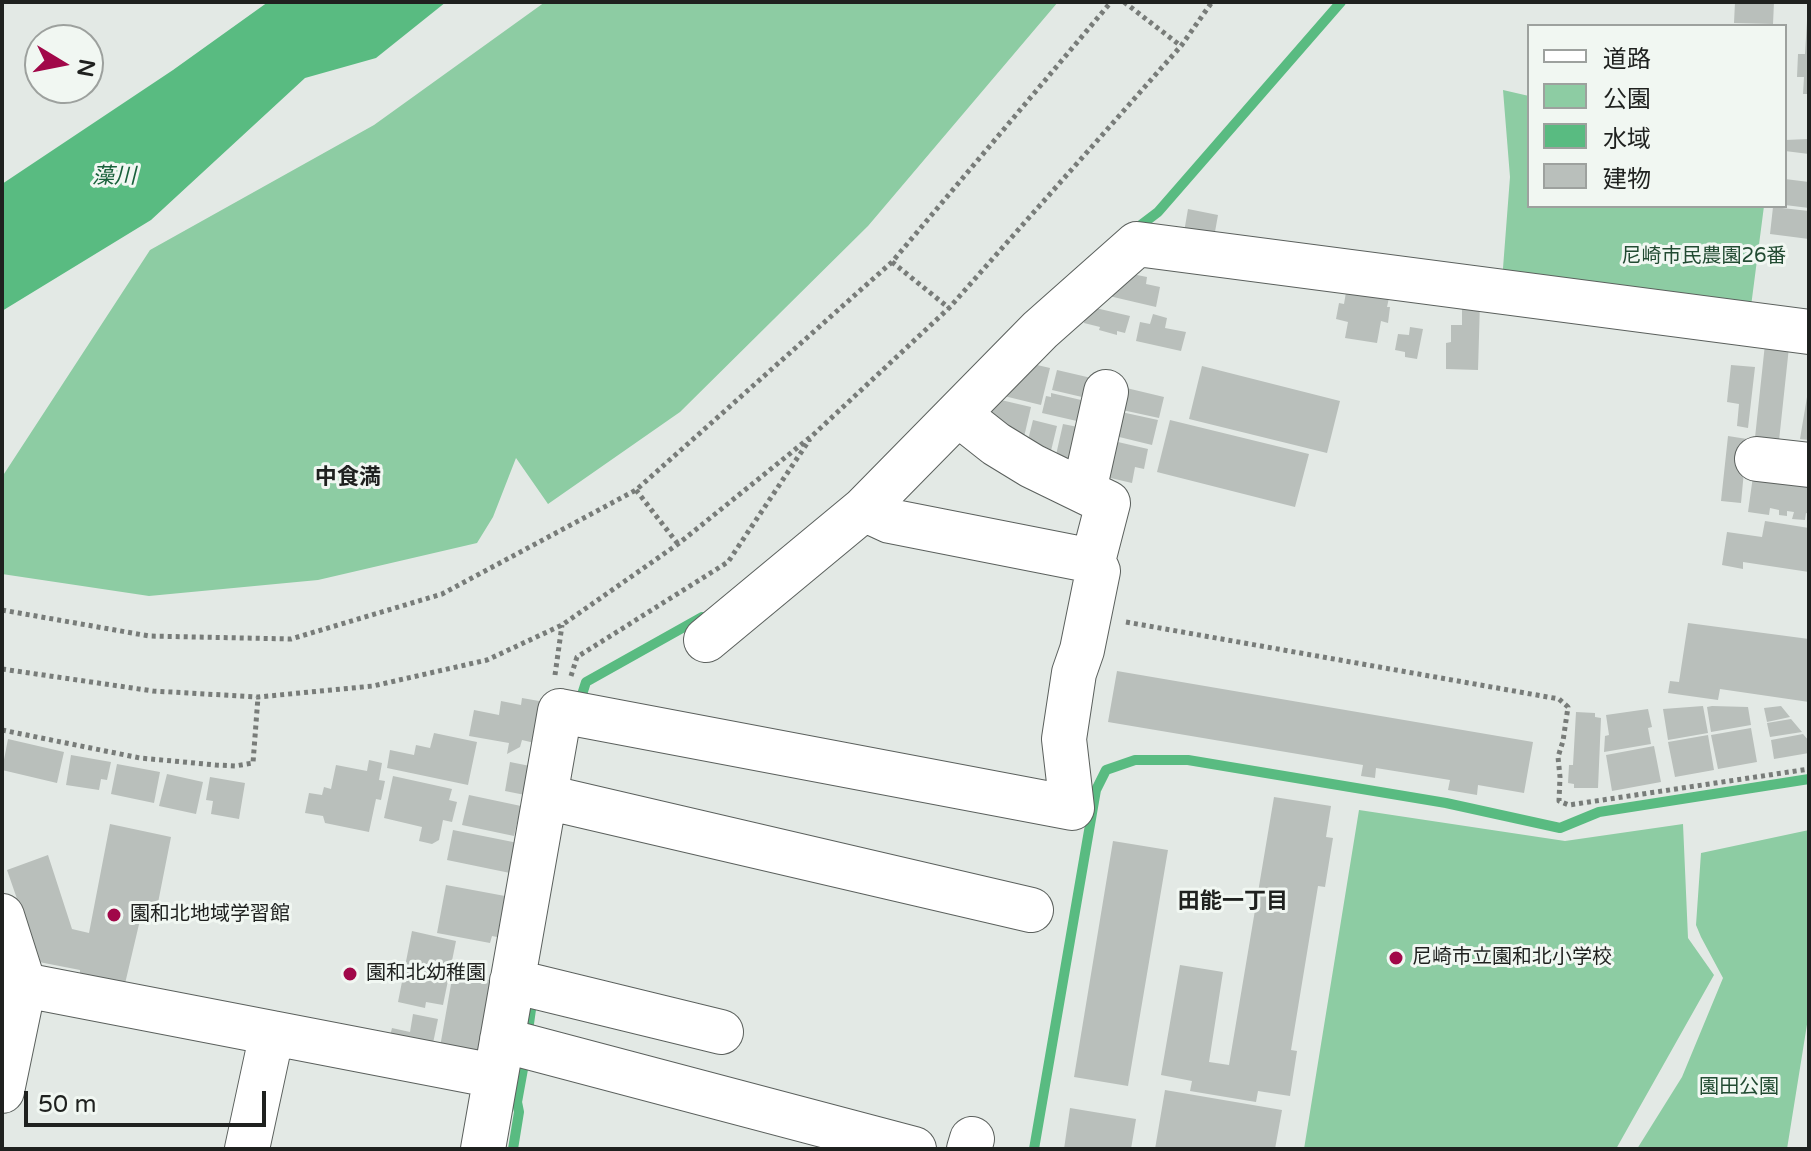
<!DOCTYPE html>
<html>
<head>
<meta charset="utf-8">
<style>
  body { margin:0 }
  #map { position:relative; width:1811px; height:1151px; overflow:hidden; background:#e3e9e5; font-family:"Varela Round","Noto Sans JP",sans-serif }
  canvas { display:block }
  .frame { position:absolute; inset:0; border:4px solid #1f211f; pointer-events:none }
  .legend { position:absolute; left:1527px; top:24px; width:260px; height:184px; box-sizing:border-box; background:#f1f7f2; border:2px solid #9da19e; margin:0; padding:10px 14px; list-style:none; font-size:24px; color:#1f211f }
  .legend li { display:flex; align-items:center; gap:16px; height:40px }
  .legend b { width:40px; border:2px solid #9da19e }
  .north { position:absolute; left:24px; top:24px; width:80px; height:80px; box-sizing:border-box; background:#f1f7f2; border:2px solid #9da19e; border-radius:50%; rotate:100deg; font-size:22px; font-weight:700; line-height:32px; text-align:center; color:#1f211f }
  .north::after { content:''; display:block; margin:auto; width:28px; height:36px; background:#a10849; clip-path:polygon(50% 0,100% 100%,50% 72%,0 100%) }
  .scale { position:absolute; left:24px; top:1091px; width:242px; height:36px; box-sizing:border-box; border:4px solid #1f211f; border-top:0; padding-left:10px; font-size:24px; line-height:28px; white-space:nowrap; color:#1f211f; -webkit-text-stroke:6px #f1f7f2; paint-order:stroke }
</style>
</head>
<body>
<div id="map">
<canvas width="1811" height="1151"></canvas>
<div class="frame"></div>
<ul class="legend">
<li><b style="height:10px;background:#fff"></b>道路</li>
<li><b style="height:22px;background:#8dcca3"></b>公園</li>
<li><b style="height:22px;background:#59bb81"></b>水域</li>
<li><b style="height:22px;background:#b9bfbb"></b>建物</li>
</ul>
<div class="north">N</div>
<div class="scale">50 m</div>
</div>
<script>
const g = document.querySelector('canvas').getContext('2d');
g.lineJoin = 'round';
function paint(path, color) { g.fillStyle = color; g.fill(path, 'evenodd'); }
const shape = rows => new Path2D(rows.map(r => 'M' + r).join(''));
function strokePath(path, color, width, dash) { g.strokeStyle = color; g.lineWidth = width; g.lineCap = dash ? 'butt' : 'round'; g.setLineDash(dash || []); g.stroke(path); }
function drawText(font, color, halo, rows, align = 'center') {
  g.font = font + ' "Varela Round","Noto Sans JP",sans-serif'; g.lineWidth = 6; g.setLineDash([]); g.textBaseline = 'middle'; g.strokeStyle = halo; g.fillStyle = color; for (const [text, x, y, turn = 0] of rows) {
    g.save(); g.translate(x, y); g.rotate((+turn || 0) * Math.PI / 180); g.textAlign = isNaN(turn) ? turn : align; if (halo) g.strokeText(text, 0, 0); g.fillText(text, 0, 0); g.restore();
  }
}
paint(shape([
  [545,2,1058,2,868,226,680,412,548,504,516,458,493,517,477,543,318,580,149,596,2,574,2,477,150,250,374,125],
  [1503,90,1529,96,1529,206,1764,206,1750,314,1502,281,1510,177],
  [1359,810,1565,841,1683,824,1688,938,1714,975,1616,1149,1304,1149],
  [1809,830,1809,1012,1787,1149,1637,1149,1682,1077,1723,978,1701,937,1696,925,1701,853]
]), '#8dcca3');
paint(shape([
  [268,2,446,2,376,58,305,78,151,220,2,311,2,184,173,70]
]), '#59bb81');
strokePath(shape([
  [1133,231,1158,212,1341,2],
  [579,704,586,682,702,617],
  [527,1038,533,995],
  [513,1149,519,1112,517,1102,525,1058],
  [1034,1149,1096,790,1106,770,1135,760,1188,760,1446,803,1560,828,1599,812,1809,779]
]), '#59bb81', 10);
paint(shape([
  [1735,2,1774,2,1773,24,1734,23],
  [1807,21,1809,21,1809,94,1803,94,1804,77,1797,77,1798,54,1805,54],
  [1809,139,1809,154,1785,151,1785,140],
  [1785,179,1809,182,1809,208,1785,205],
  [1773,207,1809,211,1809,239,1770,234],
  [1188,209,1218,215,1213,243,1183,238],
  [1127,273,1147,277,1146,284,1160,287,1156,307,1109,296],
  [1347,286,1390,293,1387,307,1390,307,1388,323,1381,321,1377,343,1345,338,1348,322,1336,319,1339,303,1344,304],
  [1462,302,1480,302,1478,370,1446,369,1446,343,1451,342,1451,325,1462,325],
  [1087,306,1130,316,1125,333,1117,331,1117,335,1099,330,1100,327,1084,323],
  [1153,314,1167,318,1165,328,1186,332,1181,351,1136,341,1140,322,1150,324],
  [1410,327,1423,329,1417,359,1405,357,1405,352,1395,350,1398,334,1409,335],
  [1765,344,1789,347,1778,450,1754,447],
  [1020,361,1050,368,1041,405,1004,396],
  [1731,365,1755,367,1748,428,1737,426,1739,404,1727,402],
  [1202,366,1340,401,1327,453,1189,419],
  [1057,370,1100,380,1095,400,1052,390],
  [1118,386,1164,397,1159,418,1113,408],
  [1051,393,1094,403,1090,424,1042,413,1046,396,1051,397],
  [988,397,1031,407,1024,437,985,414],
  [1807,397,1809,397,1809,440,1800,439],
  [1112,410,1158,420,1152,445,1107,434],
  [1033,420,1057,426,1050,455,1028,440],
  [1170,420,1309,454,1295,507,1157,472],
  [1063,424,1088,429,1080,461,1056,455],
  [1728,436,1747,439,1741,503,1721,501],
  [1105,439,1148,449,1144,469,1135,467,1132,483,1102,476],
  [1754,469,1809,477,1809,514,1806,513,1805,520,1792,519,1794,512,1787,511,1787,516,1779,515,1779,510,1770,508,1769,515,1748,512],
  [1765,521,1809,528,1809,572,1743,562,1743,569,1722,565,1727,532,1762,537],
  [1688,623,1809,639,1809,702,1720,689,1718,700,1668,693,1670,681,1679,682],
  [1117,671,1533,742,1524,793,1478,785,1477,795,1448,790,1450,780,1376,768,1375,778,1361,776,1363,765,1108,722],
  [522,698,556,704,547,746,522,740,520,747,507,754,509,743,469,736,474,710,499,715,501,701,521,705],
  [1703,706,1708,733,1668,740,1663,709],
  [1712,706,1748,707,1751,725,1711,732,1707,707],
  [1781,706,1790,717,1767,722,1764,708],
  [1648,709,1652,727,1648,728,1651,744,1604,752,1605,736,1609,735,1606,715],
  [1576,712,1595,713,1595,717,1601,718,1598,788,1574,788,1574,784,1568,783,1569,765,1573,765],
  [1791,719,1802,732,1770,737,1767,723],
  [1751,728,1757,762,1718,769,1711,735],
  [434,733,477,742,468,785,387,768,390,750,414,755,416,745,430,748],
  [1803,734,1809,741,1809,753,1774,759,1771,740],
  [1708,735,1714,770,1675,777,1668,742],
  [8,739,64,752,57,783,2,770],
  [1654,746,1661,782,1612,791,1606,755],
  [71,755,111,762,107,780,101,779,99,790,66,785],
  [369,760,382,763,379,780,385,781,381,800,376,799,369,832,325,823,323,816,305,813,309,793,322,795,324,787,331,789,336,765,367,771],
  [510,762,540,768,535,797,505,791],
  [117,764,160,772,154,803,111,794],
  [167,774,203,782,196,814,159,806],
  [393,776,452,789,449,800,457,802,452,822,443,820,439,840,432,844,419,841,422,827,384,818],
  [210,777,245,783,239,819,211,814,213,801,206,800],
  [469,795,521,806,514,836,462,825],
  [1274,797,1331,806,1326,837,1333,838,1325,887,1318,886,1291,1050,1297,1051,1290,1096,1258,1091,1256,1102,1190,1091,1192,1081,1161,1075,1180,965,1223,972,1209,1062,1229,1065],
  [110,824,171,837,154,923,140,920,124,988,80,980,80,970,39,962,7,870,48,855,72,929,89,933],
  [453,830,523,844,510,873,447,860],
  [1113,841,1168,850,1128,1086,1074,1077],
  [446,885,505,896,497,937,492,936,490,943,437,933],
  [412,931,456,941,443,1005,426,1002,425,1008,398,1002],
  [453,973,490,980,477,1054,440,1047],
  [413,1014,438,1019,432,1048,389,1040,392,1028,410,1032],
  [1165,1090,1282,1110,1275,1149,1155,1149],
  [1070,1108,1136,1119,1131,1149,1064,1149]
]), '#b9bfbb');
const minor = shape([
  [1757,459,1809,465],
  [1084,491,1106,392],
  [864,509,890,521,1093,561],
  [706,640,864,509,1040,330,1137,244,1809,332],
  [546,797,1031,910],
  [2,916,24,985,2,1091],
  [512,981,721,1032],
  [24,985,495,1076],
  [502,1040,914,1149],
  [247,1149,272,1033],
  [483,1149,560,711,1072,808,1064,739,1074,673,1082,650,1098,571,1093,561,1108,503,1032,466,996,444,958,414],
  [969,1149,972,1139]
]);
strokePath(minor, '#5b605d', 46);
strokePath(shape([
  [1124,2,1181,46],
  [892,262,949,308],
  [636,490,678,544],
  [2,610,149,636,291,639,442,594,636,490,892,262,1111,2],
  [1126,622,1559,699,1568,707,1563,741,1558,757,1560,777,1559,801,1569,805,1809,769],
  [2,669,153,691,258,697,373,686,487,660,562,625,678,544,813,435,949,308,1181,46,1212,2],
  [555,675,562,625],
  [571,676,577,657,728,562,810,439],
  [2,730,140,758,216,765,235,766,253,763,258,697]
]), '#787c79', 5, [4, 4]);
strokePath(minor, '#fff', 44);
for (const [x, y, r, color] of [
  [114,915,8,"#a10849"],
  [1396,958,8,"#a10849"],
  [350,974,8,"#a10849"]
]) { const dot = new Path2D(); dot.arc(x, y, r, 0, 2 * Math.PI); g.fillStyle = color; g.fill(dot); strokePath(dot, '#f1f7f2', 3); }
drawText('20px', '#224b32', '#f1f7f2', [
  ["尼崎市民農園26番",1704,257],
  ["園田公園",1739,1088]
]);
drawText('20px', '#1f211f', '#f1f7f2', [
  ["園和北地域学習館",130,915],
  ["尼崎市立園和北小学校",1412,958],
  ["園和北幼稚園",366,974]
], 'left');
drawText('italic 22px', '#19613b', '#f1f7f2', [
  ["藻川",114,177]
]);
drawText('bold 22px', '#1f211f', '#f1f7f2', [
  ["中食満",348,478],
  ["田能一丁目",1233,902]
]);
</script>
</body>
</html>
